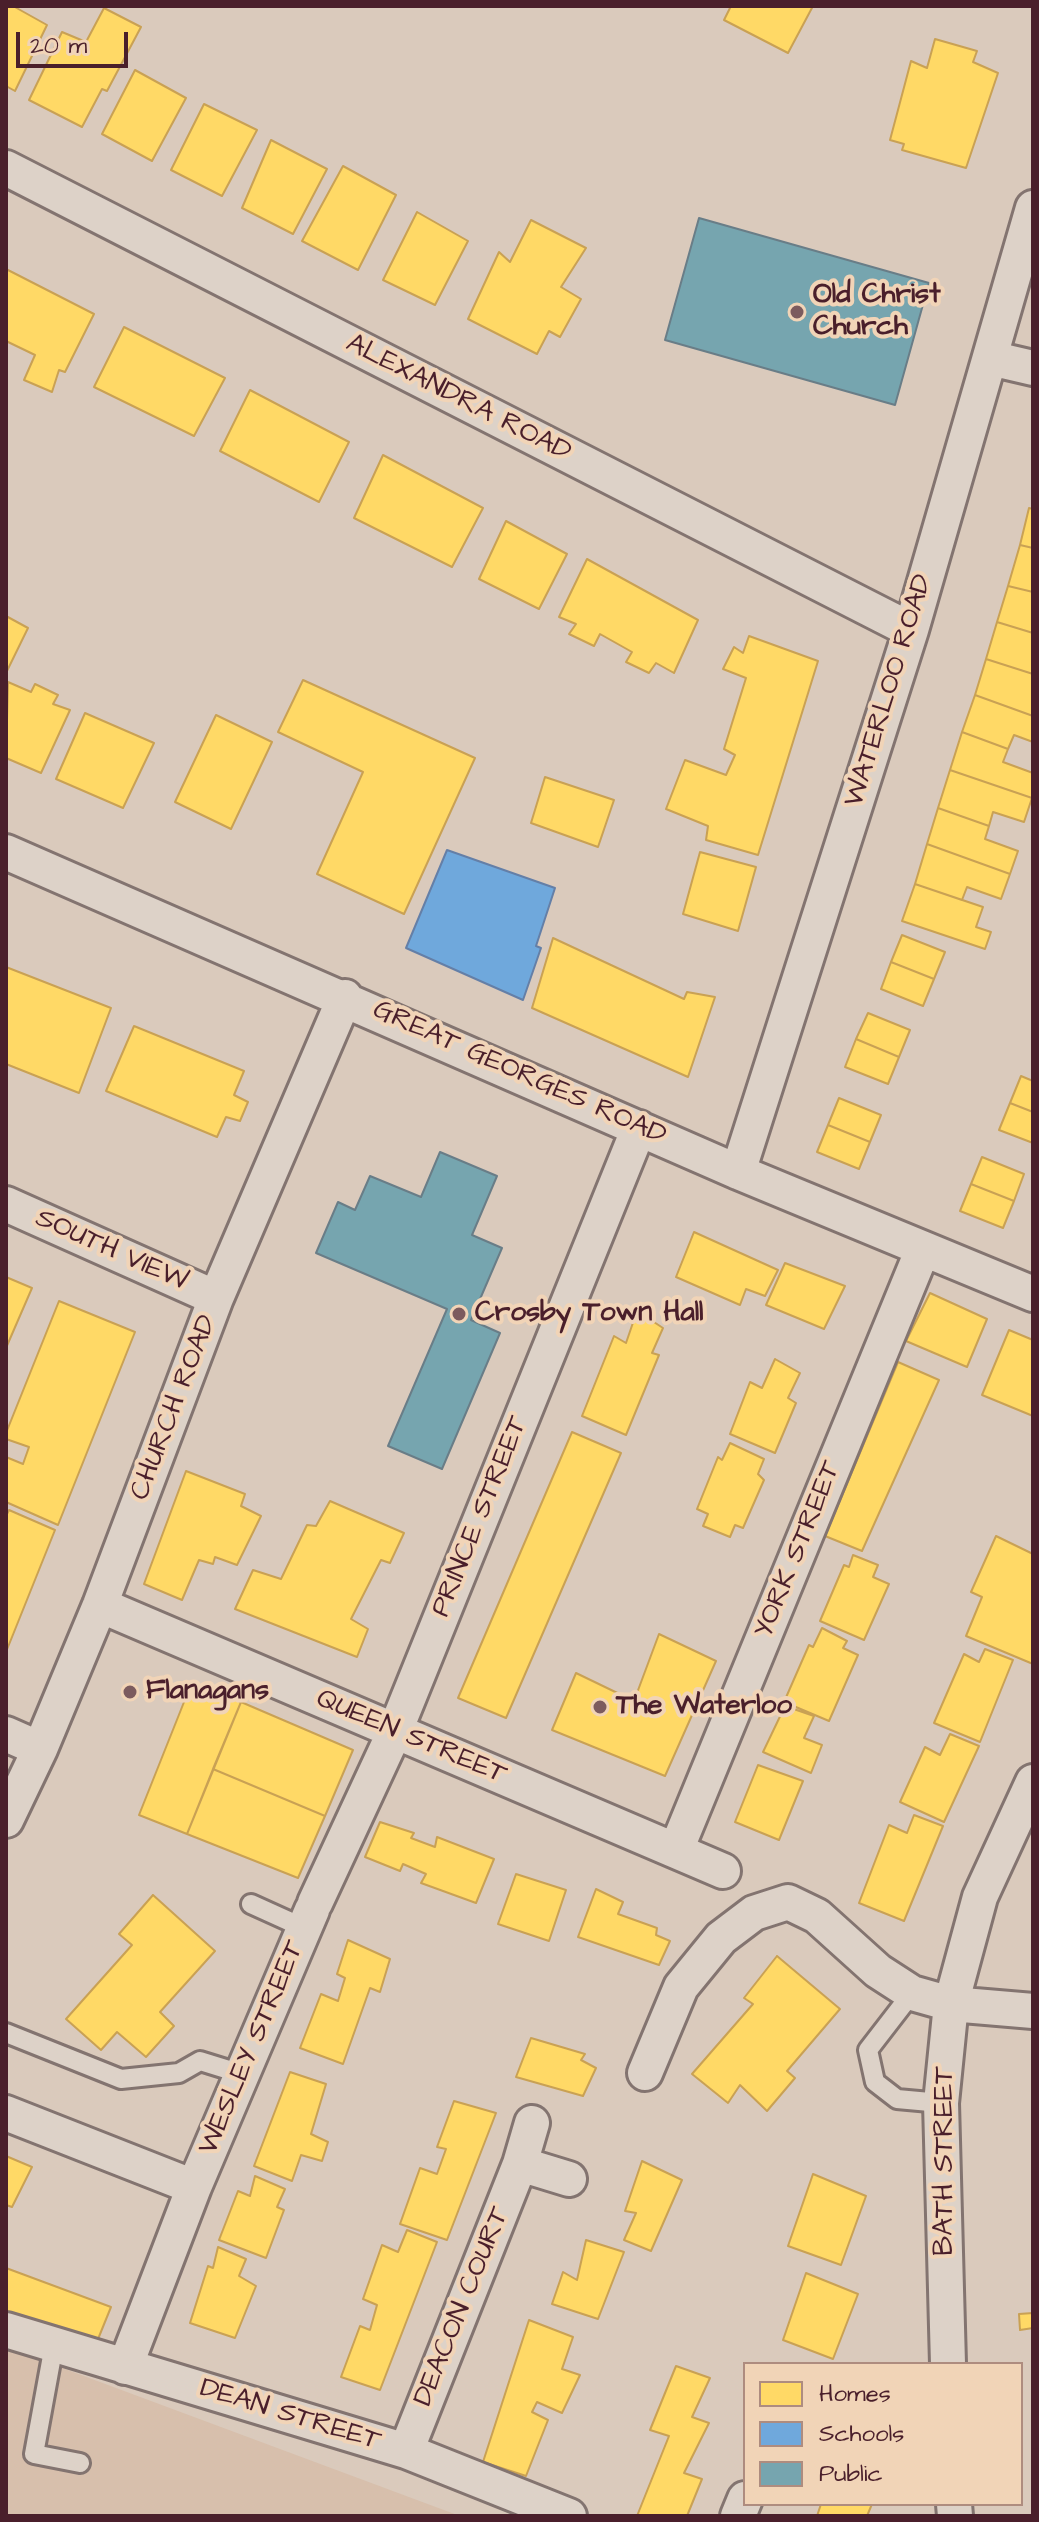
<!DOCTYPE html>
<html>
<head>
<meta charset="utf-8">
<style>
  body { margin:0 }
  #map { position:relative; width:1039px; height:2522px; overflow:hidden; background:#dacabc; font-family:"Architects Daughter",sans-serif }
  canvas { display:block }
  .frame { position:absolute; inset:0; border:8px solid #4a1f2b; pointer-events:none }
  .legend { position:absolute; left:743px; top:2362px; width:280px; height:144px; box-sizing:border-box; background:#f1d4b7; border:2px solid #ae8c7f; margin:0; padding:10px 14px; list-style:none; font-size:24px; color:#4a1f2b }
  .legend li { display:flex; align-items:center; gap:16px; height:40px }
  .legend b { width:40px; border:2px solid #ae8c7f }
  .scale { position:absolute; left:16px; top:32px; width:112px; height:36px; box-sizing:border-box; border:4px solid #4a1f2b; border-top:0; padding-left:10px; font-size:24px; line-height:28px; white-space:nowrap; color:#4a1f2b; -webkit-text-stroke:6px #f1d4b7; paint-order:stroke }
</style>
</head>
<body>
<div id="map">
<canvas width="1039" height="2522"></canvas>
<div class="frame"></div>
<ul class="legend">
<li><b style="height:22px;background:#ffd966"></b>Homes</li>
<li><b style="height:22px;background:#6fa8dc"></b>Schools</li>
<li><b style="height:22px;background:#76a5af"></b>Public</li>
</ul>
<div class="scale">20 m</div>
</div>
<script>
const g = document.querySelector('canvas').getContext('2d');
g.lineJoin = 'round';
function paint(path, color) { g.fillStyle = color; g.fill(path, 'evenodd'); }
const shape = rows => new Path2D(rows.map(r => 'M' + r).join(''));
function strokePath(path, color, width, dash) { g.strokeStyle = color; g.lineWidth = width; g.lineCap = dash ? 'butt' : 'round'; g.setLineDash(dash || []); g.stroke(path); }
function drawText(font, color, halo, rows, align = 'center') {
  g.font = font + ' "Architects Daughter",sans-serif'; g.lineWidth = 8; g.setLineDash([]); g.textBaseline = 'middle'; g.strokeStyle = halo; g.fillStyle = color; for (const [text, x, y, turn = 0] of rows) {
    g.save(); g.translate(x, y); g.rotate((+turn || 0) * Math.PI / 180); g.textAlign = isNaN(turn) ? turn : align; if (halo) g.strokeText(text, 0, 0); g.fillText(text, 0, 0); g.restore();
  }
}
paint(shape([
  [6,2347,460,2516,6,2516]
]), '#d7bfac');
const homes = shape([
  [6,6,13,6,47,25,15,91,6,86,6,6],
  [731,6,813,6,788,53,724,20,731,6],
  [104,8,141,27,107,91,102,89,82,127,29,100,62,32,86,42,104,8],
  [935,39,977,51,973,62,998,73,966,168,902,150,904,144,890,140,911,61,927,68,935,39],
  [135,70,186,98,152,161,102,134,135,70],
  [204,104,257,130,222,196,171,170,204,104],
  [271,140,327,169,293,234,242,208,271,140],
  [343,166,396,195,358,270,302,241,343,166],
  [417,212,468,241,435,305,383,280,417,212],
  [531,220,586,248,561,287,581,299,560,337,549,331,537,354,468,319,499,252,510,262,531,220],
  [6,269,94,314,65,372,59,370,52,392,24,380,35,355,6,341,6,269],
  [124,327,225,378,194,436,94,387,124,327],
  [250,390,349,442,319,502,220,451,250,390],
  [383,455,483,508,452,567,354,518,383,455],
  [1029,508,1033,509,1033,548,1020,545,1029,508],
  [506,521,567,554,539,609,479,579,506,521],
  [1020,545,1033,548,1033,592,1008,586,1020,545],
  [587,559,698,620,674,673,656,663,649,673,626,662,632,652,600,634,594,646,569,634,576,624,559,617,587,559],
  [1008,586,1033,592,1033,633,997,622,1008,586],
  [6,616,28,628,6,673,6,616],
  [997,622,1033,633,1033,674,986,659,997,622],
  [749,636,818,661,758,855,706,840,708,826,666,809,685,760,726,775,735,755,724,749,746,678,723,669,734,647,743,653,749,636],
  [986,659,1033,674,1033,716,975,695,986,659],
  [303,680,475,758,404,914,317,874,363,772,278,732,303,680],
  [8,682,31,692,35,684,58,695,53,704,70,710,41,773,6,758,8,682],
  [975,695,1033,716,1033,742,1014,735,1008,749,962,732,975,695],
  [85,713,154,743,123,808,56,779,85,713],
  [216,715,272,742,231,829,175,802,216,715],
  [962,732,1008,749,1003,762,1033,773,1032,798,950,770,962,732],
  [950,770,1032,798,1024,822,993,812,989,826,938,808,950,770],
  [545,777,614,800,598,847,531,823,545,777],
  [938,808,989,826,985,839,1018,851,1010,874,927,844,938,808],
  [927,844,1010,874,1001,899,967,887,962,900,915,884,927,844],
  [700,852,756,867,738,931,683,914,700,852],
  [915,884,983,907,976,927,991,932,985,949,902,921,915,884],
  [902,935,945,952,934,979,891,962,902,935],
  [553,938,684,999,687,992,715,997,688,1077,532,1008,553,938],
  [891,962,934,979,923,1006,881,989,891,962],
  [6,967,111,1008,79,1093,6,1064,6,967],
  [868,1013,910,1030,899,1057,856,1039,868,1013],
  [134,1026,244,1071,234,1095,248,1102,240,1121,226,1117,217,1137,106,1091,134,1026],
  [856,1039,899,1057,888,1084,845,1067,856,1039],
  [1021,1076,1033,1081,1033,1112,1010,1103,1021,1076],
  [839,1098,881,1115,870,1142,828,1125,839,1098],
  [1010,1103,1033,1112,1033,1143,999,1130,1010,1103],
  [828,1125,870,1142,859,1169,817,1152,828,1125],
  [982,1157,1024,1174,1014,1201,971,1184,982,1157],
  [971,1184,1014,1201,1003,1228,960,1211,971,1184],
  [694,1232,778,1270,765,1296,746,1289,740,1305,676,1277,694,1232],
  [785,1263,845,1286,824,1329,766,1305,785,1263],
  [6,1277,32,1288,6,1348,6,1277],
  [930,1293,987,1319,967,1367,906,1341,930,1293],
  [59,1301,135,1332,58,1525,6,1502,6,1457,23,1464,29,1447,6,1439,6,1433,59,1301],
  [637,1311,663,1328,652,1353,659,1355,626,1435,582,1416,614,1336,626,1343,637,1311],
  [1009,1330,1033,1340,1033,1416,982,1395,1009,1330],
  [775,1359,800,1373,788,1398,796,1403,775,1453,730,1434,750,1382,762,1388,775,1359],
  [898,1362,939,1380,862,1551,825,1536,898,1362],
  [572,1432,621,1453,506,1718,458,1698,572,1432],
  [730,1443,764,1459,758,1474,764,1480,743,1528,735,1525,730,1537,703,1526,708,1514,697,1509,718,1457,722,1460,730,1443],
  [186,1471,245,1494,241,1506,261,1516,237,1565,215,1557,213,1564,199,1560,182,1600,144,1584,186,1471],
  [330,1501,404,1533,390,1563,381,1560,351,1619,368,1629,357,1657,235,1609,253,1570,281,1579,307,1525,316,1526,330,1501],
  [9,1510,55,1530,6,1652,6,1516,9,1510],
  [996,1536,1033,1554,1033,1664,966,1636,982,1597,971,1592,996,1536],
  [853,1555,878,1565,873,1577,889,1584,864,1640,820,1621,844,1565,849,1567,853,1555],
  [822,1628,847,1641,843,1648,858,1655,829,1721,784,1702,809,1645,813,1647,822,1628],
  [659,1634,716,1661,665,1776,552,1730,576,1673,634,1701,659,1634],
  [985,1649,1013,1660,980,1742,934,1723,964,1654,979,1662,985,1649],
  [192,1682,241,1702,187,1834,139,1815,192,1682],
  [241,1702,353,1750,325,1816,213,1769,241,1702],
  [785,1706,814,1716,804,1738,822,1745,811,1773,763,1752,785,1706],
  [950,1734,979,1746,944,1822,900,1802,925,1747,940,1755,950,1734],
  [758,1765,803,1781,779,1840,735,1822,758,1765],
  [213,1769,325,1816,298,1878,187,1834,213,1769],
  [914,1815,943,1826,904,1921,859,1903,889,1825,907,1833,914,1815],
  [380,1822,414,1833,411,1838,435,1847,437,1837,494,1859,476,1903,421,1883,426,1874,403,1864,400,1871,365,1857,380,1822],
  [516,1874,566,1890,549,1941,498,1924,516,1874],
  [596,1889,623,1902,618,1914,657,1928,656,1935,670,1941,659,1965,578,1937,596,1889],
  [153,1895,215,1951,160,2012,174,2026,146,2057,117,2032,101,2050,66,2019,132,1945,119,1934,153,1895],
  [348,1940,390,1959,380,1992,370,1988,343,2064,300,2048,321,1994,338,2001,345,1978,337,1974,348,1940],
  [777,1956,840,2009,787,2071,795,2078,767,2111,740,2085,728,2103,692,2074,753,2004,744,1998,777,1956],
  [531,2038,585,2054,581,2060,596,2068,583,2096,516,2077,531,2038],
  [290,2072,326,2084,311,2134,328,2142,322,2161,301,2155,292,2181,254,2166,290,2072],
  [454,2101,496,2113,447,2240,400,2224,420,2168,437,2174,446,2149,437,2147,454,2101],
  [6,2156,32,2167,12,2207,6,2205,6,2156],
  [642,2161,682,2180,651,2251,624,2240,636,2213,625,2211,642,2161],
  [813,2174,866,2196,841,2265,788,2246,813,2174],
  [255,2176,285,2189,277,2207,284,2210,266,2258,219,2240,238,2191,250,2196,255,2176],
  [407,2230,437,2242,380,2390,341,2377,360,2326,370,2330,377,2305,363,2299,382,2245,398,2252,407,2230],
  [586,2240,624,2252,598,2319,552,2304,563,2272,577,2280,586,2240],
  [218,2247,246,2259,239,2276,256,2286,235,2338,190,2323,208,2266,213,2268,218,2247],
  [6,2268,111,2307,94,2349,6,2316,6,2268],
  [806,2273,858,2294,833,2359,783,2340,806,2273],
  [1033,2313,1033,2328,1020,2330,1019,2314,1033,2313],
  [529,2320,573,2337,562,2369,580,2375,562,2413,537,2402,532,2412,548,2420,526,2476,483,2462,529,2320],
  [676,2366,710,2378,692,2417,709,2423,684,2473,702,2479,687,2516,637,2516,669,2436,650,2430,676,2366],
  [821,2504,872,2504,867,2516,817,2516,821,2504]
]);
paint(homes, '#ffd966');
strokePath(homes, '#c9a154', 2);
const schools = shape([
  [447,850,555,888,536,946,541,948,523,1000,406,948,447,850]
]);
paint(schools, '#6fa8dc');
strokePath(schools, '#647fa7', 2);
const public = shape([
  [699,218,929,283,895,405,665,340,699,218],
  [440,1152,497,1176,472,1235,502,1248,471,1320,500,1333,442,1469,388,1446,447,1309,316,1253,338,1202,355,1210,370,1176,421,1197,440,1152]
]);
paint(public, '#76a5af');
strokePath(public, '#697d87', 2);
const lane = shape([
  [251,1904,304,1928],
  [912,1993,868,2050,875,2082,897,2099,941,2103],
  [6,2033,121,2079,179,2073,200,2061,242,2074],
  [54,2345,34,2454,80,2463]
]);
const street = shape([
  [6,168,911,630],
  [990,358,1033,368],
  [6,852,738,1172,1033,1294],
  [738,1172,911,630,1033,208],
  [6,1204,216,1298],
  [100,1605,723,1871],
  [6,1734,40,1749],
  [6,1820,40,1749,100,1605,216,1298,345,997],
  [676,1850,923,1249],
  [315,1903,395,1731,639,1128],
  [645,2073,681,1987,721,1938,754,1913,788,1902,817,1916,878,1971,912,1993,951,2004,1033,2011],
  [6,2113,194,2187,125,2367],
  [520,2164,569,2179],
  [194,2187,312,1910],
  [6,2330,406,2451,569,2516],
  [948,2364,941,2103,951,2004,980,1897,1033,1782],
  [406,2451,520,2164,532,2123],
  [954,2504,955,2516],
  [738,2516,745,2499]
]);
strokePath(lane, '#837470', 24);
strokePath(street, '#837470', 40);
strokePath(lane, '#ddd2c8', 18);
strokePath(street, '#ddd2c8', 34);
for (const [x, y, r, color] of [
  [797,312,8,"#7c5b5e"],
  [459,1314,8,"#7c5b5e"],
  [130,1692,8,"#7c5b5e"],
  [600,1707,8,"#7c5b5e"]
]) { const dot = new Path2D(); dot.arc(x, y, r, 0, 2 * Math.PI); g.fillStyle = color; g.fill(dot); strokePath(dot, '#f1d4b7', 3); }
drawText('bold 28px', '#4a1f2b', '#f1d4b7', [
  ["Old Christ",813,296],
  ["Church",813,328],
  ["Crosby Town Hall",475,1314],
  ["Flanagans",146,1692],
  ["The Waterloo",616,1707]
], 'left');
drawText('28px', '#4a1f2b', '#f1d4b7', [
  ["ALEXANDRA ROAD",458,399,27],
  ["WATERLOO ROAD",890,691,-73],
  ["GREAT GEORGES ROAD",519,1074,24],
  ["SOUTH VIEW",111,1251,24],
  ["CHURCH ROAD",175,1408,-69],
  ["PRINCE STREET",481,1517,-68],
  ["YORK STREET",799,1550,-68],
  ["QUEEN STREET",411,1738,23],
  ["WESLEY STREET",253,2048,-67],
  ["BATH STREET",946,2161,-90],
  ["DEACON COURT",463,2307,-68],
  ["DEAN STREET",290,2416,17]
]);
</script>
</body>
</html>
